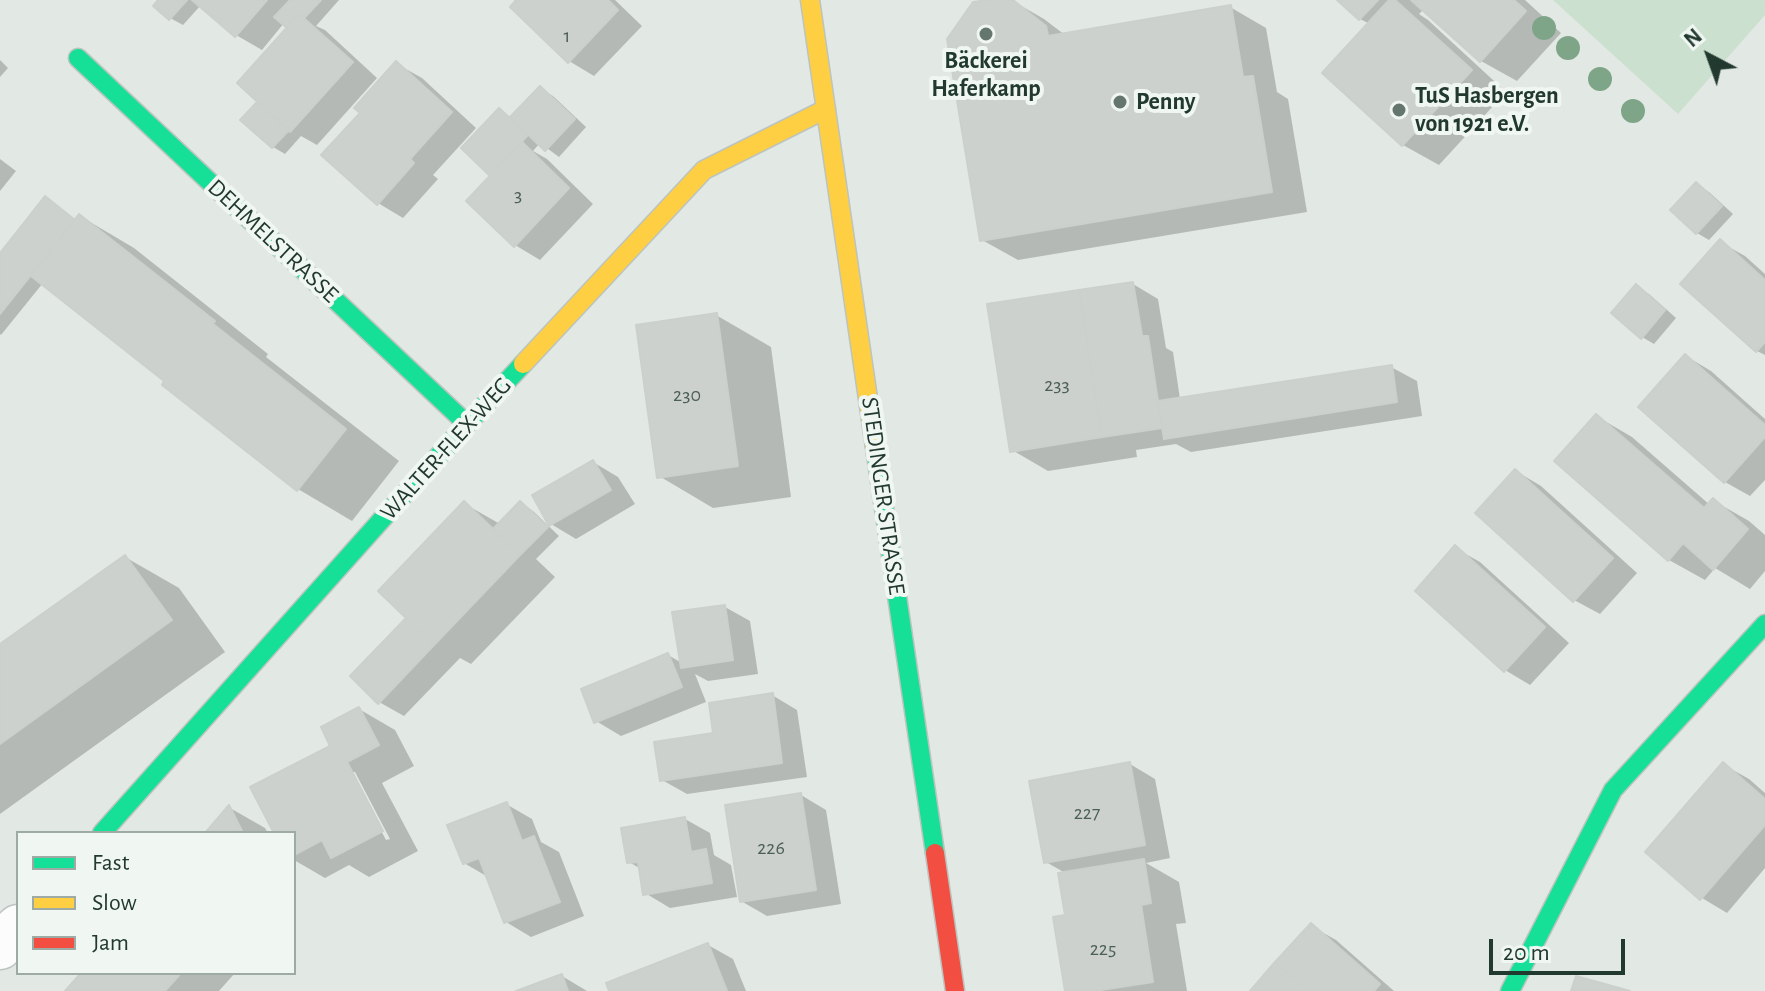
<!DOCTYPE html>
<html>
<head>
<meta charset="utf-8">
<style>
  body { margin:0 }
  #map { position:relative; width:1765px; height:991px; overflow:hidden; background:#e2e8e4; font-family:"Alegreya Sans",sans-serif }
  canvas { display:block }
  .legend { position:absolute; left:16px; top:831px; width:280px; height:144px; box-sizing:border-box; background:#f0f7f2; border:2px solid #9daba4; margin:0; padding:10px 14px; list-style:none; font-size:24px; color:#21392f }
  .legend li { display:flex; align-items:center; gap:16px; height:40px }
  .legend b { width:40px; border:2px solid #9daba4 }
  .north { position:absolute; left:1669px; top:16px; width:80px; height:80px; -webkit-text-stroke:6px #f0f7f2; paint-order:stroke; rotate:319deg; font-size:22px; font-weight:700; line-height:32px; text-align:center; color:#21392f }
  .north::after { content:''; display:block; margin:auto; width:28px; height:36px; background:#21392f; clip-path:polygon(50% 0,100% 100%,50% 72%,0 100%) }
  .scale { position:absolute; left:1489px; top:939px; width:136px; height:36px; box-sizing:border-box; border:4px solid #21392f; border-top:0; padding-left:10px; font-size:24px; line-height:28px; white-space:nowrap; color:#21392f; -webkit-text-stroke:6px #f0f7f2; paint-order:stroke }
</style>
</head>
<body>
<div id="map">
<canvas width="1765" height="991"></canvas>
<ul class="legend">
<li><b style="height:10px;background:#16e098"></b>Fast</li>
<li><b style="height:10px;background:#ffcf43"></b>Slow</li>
<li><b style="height:10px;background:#f24e42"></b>Jam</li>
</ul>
<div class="north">N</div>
<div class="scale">20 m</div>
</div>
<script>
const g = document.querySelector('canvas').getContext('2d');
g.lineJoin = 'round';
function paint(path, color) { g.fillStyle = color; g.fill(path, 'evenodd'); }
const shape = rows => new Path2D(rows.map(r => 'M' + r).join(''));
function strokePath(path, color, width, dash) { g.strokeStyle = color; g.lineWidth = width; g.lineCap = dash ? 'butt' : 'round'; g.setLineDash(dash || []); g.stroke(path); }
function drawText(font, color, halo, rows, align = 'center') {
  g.font = font + ' "Alegreya Sans",sans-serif'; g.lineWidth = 8; g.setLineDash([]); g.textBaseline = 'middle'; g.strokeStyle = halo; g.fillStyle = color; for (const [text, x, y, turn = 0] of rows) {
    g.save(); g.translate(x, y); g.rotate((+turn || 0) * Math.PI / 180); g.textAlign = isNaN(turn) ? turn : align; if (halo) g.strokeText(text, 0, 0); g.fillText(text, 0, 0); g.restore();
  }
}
paint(shape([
  [1553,0,1765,0,1765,15,1678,114]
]), '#cbe0ce');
paint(shape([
  [161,0,339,0,316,26,325,30,377,78,317,145,301,136,285,154,273,147,257,104,265,109,291,26,284,23,262,50,236,35,201,5,183,25,170,18],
  [519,0,615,0,642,26,594,76,569,61],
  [998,0,1011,0,1044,19,1065,35,1230,7,1266,28,1277,92,1288,99,1307,212,1018,260,982,240],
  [1340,0,1525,0,1561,33,1517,81,1481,61,1424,9,1419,14,1428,20,1506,92,1439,165,1403,145,1370,24,1360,19],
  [0,60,8,68,0,77],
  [397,64,422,78,476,128,433,175,438,179,403,218,378,203,363,113],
  [540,89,553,96,586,127,559,157,540,143,533,151,547,159,593,204,540,260,515,245,493,175,499,110,512,118],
  [0,159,16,171,0,191],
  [1697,185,1709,192,1733,214,1709,240,1697,233],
  [46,199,76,221,80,216,134,248,268,354,266,357,399,461,352,521,298,489,167,381,43,283,1,335,0,334,0,256],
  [1720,242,1745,256,1765,274,1765,355,1757,351],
  [1133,284,1158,299,1166,348,1173,352,1180,399,1391,367,1417,381,1422,416,1191,452,1176,444,1136,450,1137,457,1048,471,1012,450],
  [1636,287,1649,294,1676,318,1654,344,1642,337],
  [716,315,771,347,791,497,713,508,659,476],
  [1686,356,1711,371,1765,419,1765,480,1750,496,1725,482,1641,407],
  [1596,416,1632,437,1710,505,1714,501,1749,521,1765,535,1765,571,1750,589,1715,568,1705,580,1669,560,1557,461],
  [593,462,618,477,635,504,576,539,551,524],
  [1516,471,1541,486,1637,573,1600,614,1574,600],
  [521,503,533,511,559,536,536,559,555,577,471,664,460,658,404,716,379,702,409,618,465,504,500,524],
  [1455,548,1480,562,1569,643,1530,685,1505,670],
  [125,557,179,588,225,652,0,814,0,647],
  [725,607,750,621,758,674,708,681,695,674,706,702,621,736,596,721,668,655,682,663],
  [772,695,797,710,807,777,687,794,662,780,715,735],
  [359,709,395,730,414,766,382,783,418,851,369,877,349,865,325,878,294,860,294,833,277,833],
  [350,772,355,772,390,839,386,840],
  [1130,764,1155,779,1170,858,1146,863,1179,882,1186,923,1176,924,1187,991,1067,991,1067,874,1046,862],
  [1724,765,1749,779,1765,793,1765,868,1727,913,1702,898],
  [801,795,826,810,841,904,767,916,741,901],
  [506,804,532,819,541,842,559,852,584,916,531,937,506,922,488,877,464,863],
  [230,808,265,828,268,833,207,833],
  [685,819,710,833,714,855,731,865,737,897,670,908,645,893,641,869,629,862],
  [1311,926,1336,940,1394,991,1253,991],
  [708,945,733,959,746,991,611,991],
  [83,973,235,973,219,991,67,991],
  [562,976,587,991,522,991]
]), '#0003');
const building = shape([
  [158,0,187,0,169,20,153,6,158,0],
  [192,0,267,0,235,37,192,0],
  [290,0,321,0,304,18,299,14,287,28,274,17,290,0],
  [516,0,608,0,618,10,568,63,510,7,516,0],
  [987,0,1013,0,1046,26,1048,36,1231,5,1243,77,1253,76,1272,192,980,241,947,39,973,2,987,0],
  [1337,0,1378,0,1359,20,1337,0],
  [1389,0,1395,0,1472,70,1402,146,1322,73,1389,0],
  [1411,0,1514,0,1526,11,1480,62,1411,0],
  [299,14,353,62,290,132,237,83,299,14],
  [396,61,452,112,410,159,414,163,377,205,321,155,360,113,354,108,396,61],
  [540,86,575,119,545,151,510,117,540,86],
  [257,102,289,130,272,148,240,120,257,102],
  [499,108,528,135,490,176,461,148,499,108],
  [522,142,569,188,514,247,466,201,522,142],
  [1696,182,1722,206,1696,234,1670,210,1696,182],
  [45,196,75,220,0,314,0,253,45,196],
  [79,214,215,321,213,324,346,429,297,491,162,385,164,381,31,276,79,214],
  [1720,239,1765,280,1765,342,1756,352,1680,284,1720,239],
  [1133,282,1142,336,1148,336,1162,428,1102,437,1079,290,1133,282],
  [1636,284,1665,310,1641,339,1611,313,1636,284],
  [1079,290,1102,437,1010,452,987,304,1079,290],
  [717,313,738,466,657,478,636,325,717,313],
  [1685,354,1765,425,1765,437,1724,483,1638,407,1685,354],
  [1392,365,1397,402,1164,439,1158,401,1392,365],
  [1596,414,1704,508,1713,498,1748,529,1713,570,1683,543,1668,561,1554,461,1596,414],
  [593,460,611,490,549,526,532,495,593,460],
  [1515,469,1613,558,1573,602,1475,513,1515,469],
  [464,501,520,555,434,645,378,591,464,501],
  [520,501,548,527,520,555,493,529,520,501],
  [1455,545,1545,627,1504,672,1415,591,1455,545],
  [125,555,172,620,0,744,0,644,125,555],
  [725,605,733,660,681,668,672,612,725,605],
  [406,618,434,645,378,704,350,676,406,618],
  [668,653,682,687,594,723,581,689,668,653],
  [773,693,782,763,660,781,654,742,713,733,709,703,773,693],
  [359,707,379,745,347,762,383,831,331,858,322,840,294,855,294,833,274,833,250,787,330,746,321,727,359,707],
  [1130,762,1145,845,1044,863,1029,781,1130,762],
  [1723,762,1765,799,1765,825,1700,900,1645,852,1723,762],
  [801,793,816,890,740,902,725,805,801,793],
  [507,802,522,841,534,836,560,902,504,923,479,858,463,864,447,825,507,802],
  [229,805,243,833,205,833,229,805],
  [685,817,691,852,706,849,712,883,643,895,638,862,627,863,621,828,685,817],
  [1144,859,1151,903,1141,905,1153,982,1094,991,1065,991,1053,917,1065,915,1058,873,1144,859],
  [1311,923,1380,984,1374,991,1308,991,1275,962,1311,923],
  [708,943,727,991,609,991,606,983,708,943],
  [1275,962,1308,991,1250,991,1275,962],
  [81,973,181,973,165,991,65,991,81,973],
  [562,974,568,991,516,991,562,974],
  [1576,976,1630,991,1571,991,1576,976]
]);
paint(building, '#ccd1ce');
strokePath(building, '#cbd0cd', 2);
const street = shape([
  [0,947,18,927]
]);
const fast = shape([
  [78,58,467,424],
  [875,447,935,853],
  [102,833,467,424,523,364],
  [1510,991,1613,790,1765,624]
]);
const slow = shape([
  [810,0,875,447],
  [523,364,704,170,826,109]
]);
const jam = shape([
  [935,853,955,991]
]);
strokePath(street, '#bfc4c1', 47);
strokePath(fast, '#bcc4bf', 21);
strokePath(slow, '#bcc4bf', 21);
strokePath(jam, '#bcc4bf', 21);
strokePath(street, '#fbfcfb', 44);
strokePath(fast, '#16e098', 18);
strokePath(slow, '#ffcf43', 18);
strokePath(jam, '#f24e42', 18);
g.fillStyle = '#7fa588';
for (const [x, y] of [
  [1544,28],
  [1568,48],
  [1600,79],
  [1633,111]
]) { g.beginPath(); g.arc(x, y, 12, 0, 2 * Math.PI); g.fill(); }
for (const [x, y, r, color] of [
  [986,34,8,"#65766e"],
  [1120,102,8,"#65766e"],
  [1399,110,8,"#65766e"]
]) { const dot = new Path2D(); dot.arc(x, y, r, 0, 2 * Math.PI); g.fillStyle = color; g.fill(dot); strokePath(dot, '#f0f7f2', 3); }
drawText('20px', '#4c5f57', null, [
  ["1",567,36],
  ["3",518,195],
  ["233",1057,385],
  ["230",687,395],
  ["227",1087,813],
  ["226",771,848],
  ["225",1103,949]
]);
drawText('bold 24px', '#21392f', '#f0f7f2', [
  ["Bäckerei",986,61,"center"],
  ["Haferkamp",986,89,"center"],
  ["TuS Hasbergen",1415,96],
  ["von 1921 e.V.",1415,124],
  ["Penny",1136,102]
], 'left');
drawText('24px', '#21392f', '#f0f7f2', [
  ["DEHMELSTRASSE",273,241,43],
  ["WALTER-FLEX-WEG",446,449,-48],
  ["STEDINGER STRASSE",883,496,82]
]);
</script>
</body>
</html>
